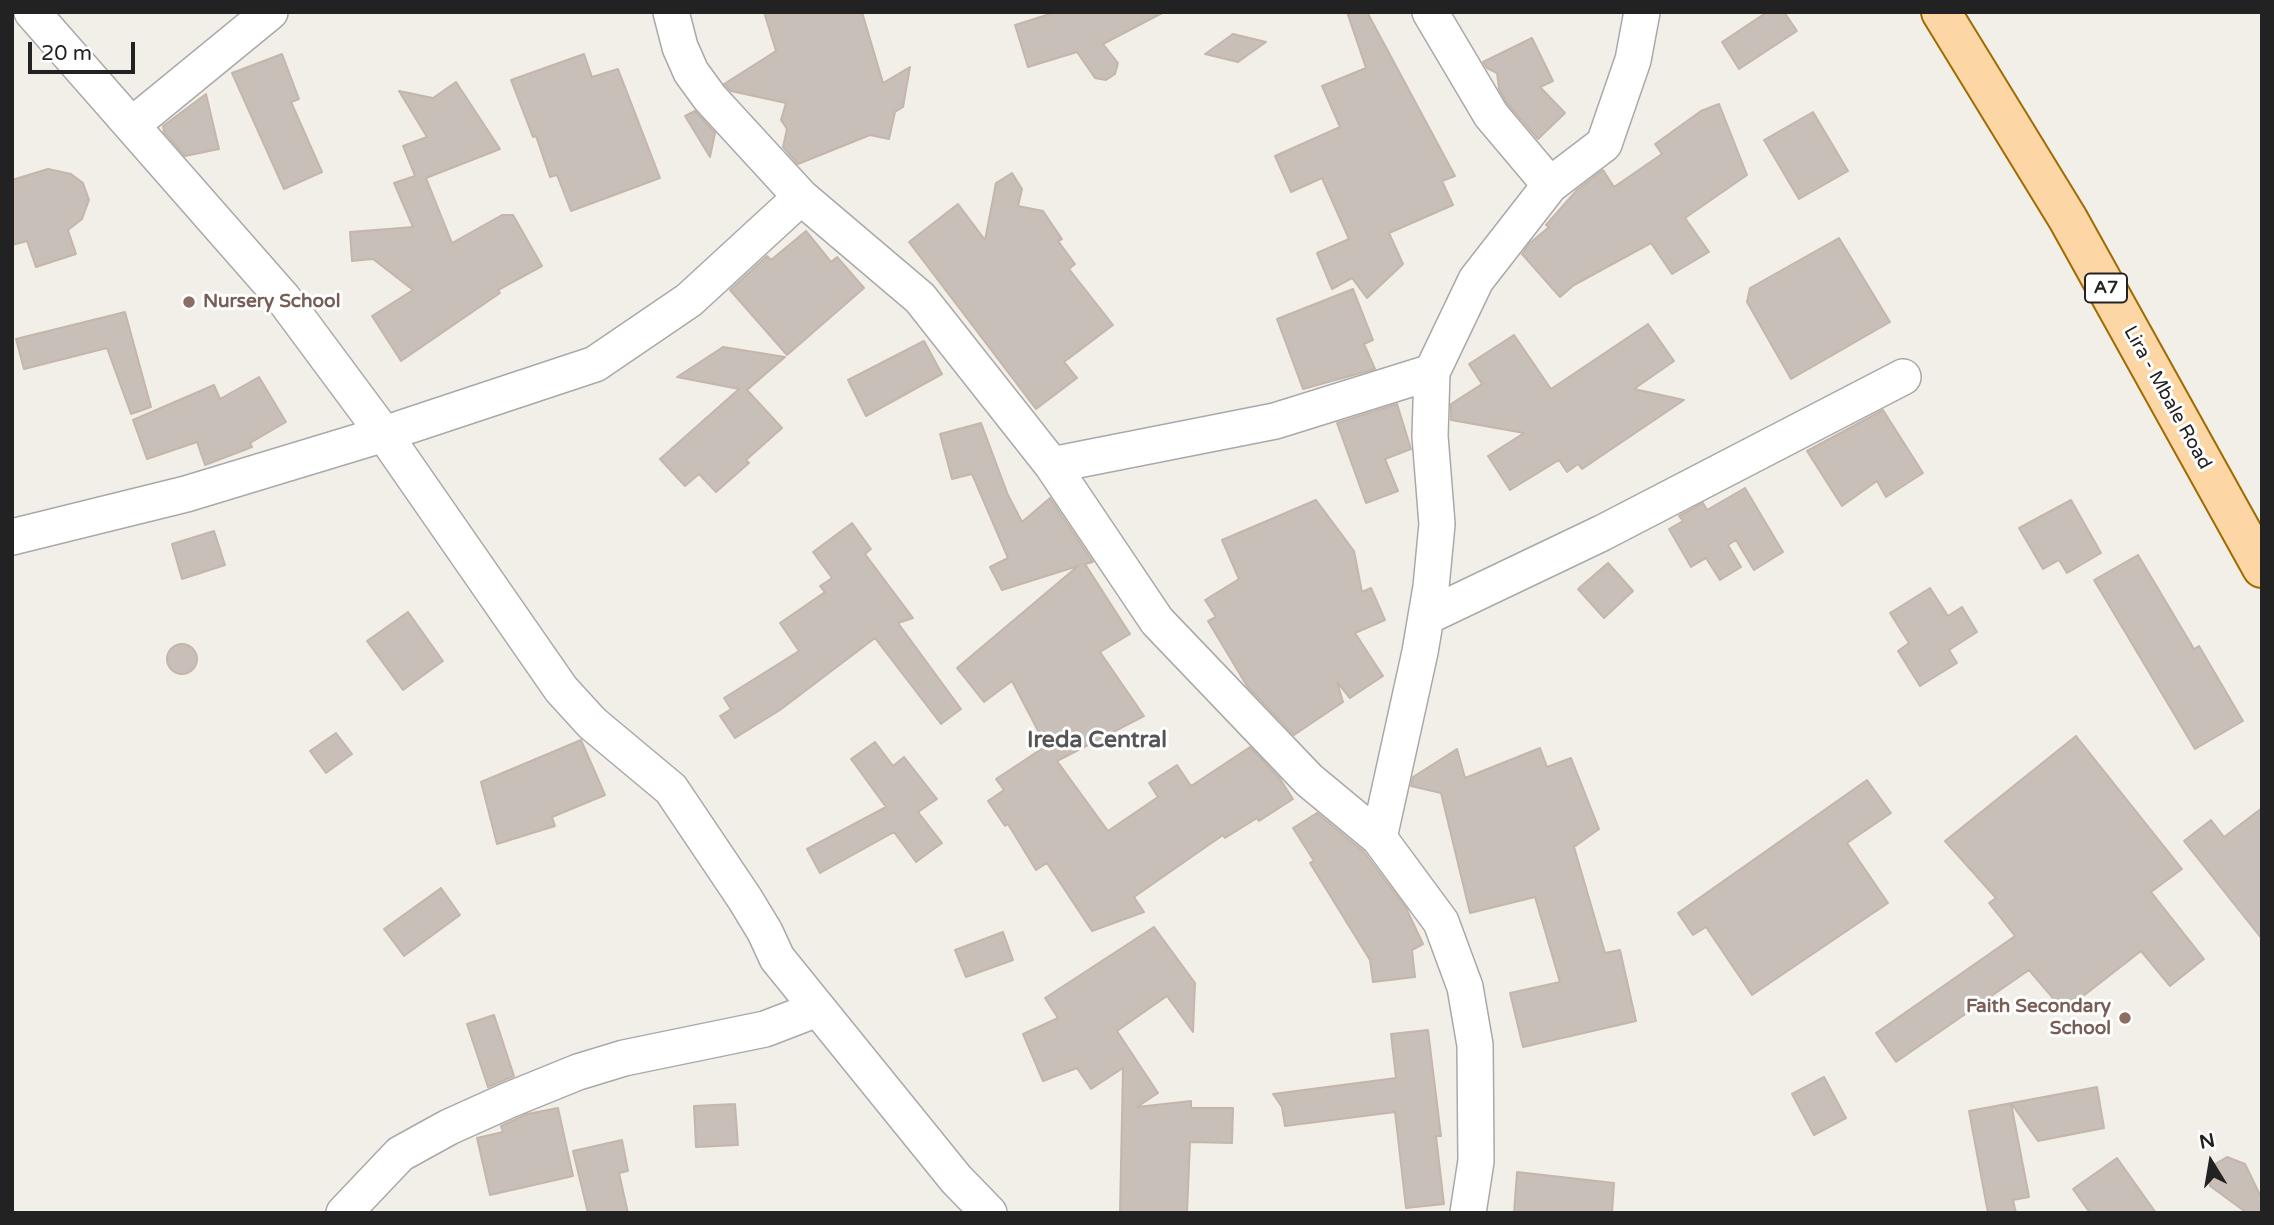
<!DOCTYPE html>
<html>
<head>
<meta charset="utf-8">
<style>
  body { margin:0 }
  #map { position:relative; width:2274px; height:1225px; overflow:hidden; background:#f2efe9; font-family:"Varela Round",sans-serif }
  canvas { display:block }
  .frame { position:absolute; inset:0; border:14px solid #222; pointer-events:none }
  .north { position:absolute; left:2176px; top:1127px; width:70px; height:70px; -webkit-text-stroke:5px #fff; paint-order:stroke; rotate:349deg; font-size:19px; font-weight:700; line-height:28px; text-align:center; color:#222 }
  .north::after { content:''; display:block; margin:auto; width:24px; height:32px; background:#222; clip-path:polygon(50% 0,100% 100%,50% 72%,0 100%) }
  .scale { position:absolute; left:28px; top:42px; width:107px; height:32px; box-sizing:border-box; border:4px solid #222; border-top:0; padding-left:9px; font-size:21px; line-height:24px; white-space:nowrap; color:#222; -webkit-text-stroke:5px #fff; paint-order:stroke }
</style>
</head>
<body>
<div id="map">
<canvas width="2274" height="1225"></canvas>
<div class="frame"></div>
<div class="north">N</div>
<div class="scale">20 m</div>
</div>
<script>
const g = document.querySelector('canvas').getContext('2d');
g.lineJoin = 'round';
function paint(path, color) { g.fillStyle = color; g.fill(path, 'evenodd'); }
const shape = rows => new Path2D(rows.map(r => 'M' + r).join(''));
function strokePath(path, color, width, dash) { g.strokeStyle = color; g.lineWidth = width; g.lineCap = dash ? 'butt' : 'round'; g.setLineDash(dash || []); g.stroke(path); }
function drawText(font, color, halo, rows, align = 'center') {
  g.font = font + ' "Varela Round",sans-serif'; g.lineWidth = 6; g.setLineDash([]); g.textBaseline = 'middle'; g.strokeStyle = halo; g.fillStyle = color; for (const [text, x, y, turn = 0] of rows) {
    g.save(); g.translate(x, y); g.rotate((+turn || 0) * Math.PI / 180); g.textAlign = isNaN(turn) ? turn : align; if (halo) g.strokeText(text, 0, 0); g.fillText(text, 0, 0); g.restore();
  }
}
const building = shape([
  [764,12,862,12,883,83,910,67,903,107,895,112,889,139,870,135,798,164,783,147,787,129,781,120,786,103,731,91,724,84,776,51,764,12],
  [1049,12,1164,12,1103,44,1118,63,1115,74,1106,80,1095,78,1077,52,1028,67,1015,25,1050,14,1049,12],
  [1347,12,1367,12,1455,176,1442,181,1453,205,1389,233,1403,264,1367,298,1352,278,1332,289,1317,253,1349,239,1322,178,1291,192,1275,156,1340,127,1322,86,1366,68,1347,12],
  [1767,12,1784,12,1797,31,1739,69,1722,42,1767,12],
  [1233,34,1266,42,1238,62,1205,54,1233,34],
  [1532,38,1553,81,1540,87,1565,113,1538,139,1507,103,1499,89,1497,73,1487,68,1483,62,1532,38],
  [282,54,299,99,291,102,322,172,284,189,232,73,282,54],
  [584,54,592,77,618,69,660,178,571,211,557,175,550,177,536,136,533,137,511,80,584,54],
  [456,82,500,149,426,178,452,243,502,215,513,215,542,266,498,290,500,293,401,361,372,316,413,290,373,259,352,261,350,232,413,227,394,183,415,176,403,146,427,137,399,91,433,98,456,82],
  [206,94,219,149,185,156,164,132,163,126,206,94],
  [1719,104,1747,175,1685,218,1709,252,1672,274,1651,243,1574,285,1560,297,1522,254,1530,243,1549,227,1546,225,1577,190,1603,170,1614,187,1662,154,1655,144,1701,111,1719,104],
  [695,111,715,133,710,157,685,116,695,111],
  [1813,112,1848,171,1799,199,1764,140,1813,112],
  [48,169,71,174,83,183,89,200,82,219,68,230,76,254,36,267,27,241,12,245,12,180,48,169],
  [1012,173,1022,189,1018,206,1043,211,1062,239,1058,241,1075,264,1069,269,1113,325,1064,362,1077,378,1036,409,909,242,958,204,985,240,996,183,1012,173],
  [806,231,831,262,837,257,864,288,787,355,730,290,767,256,771,260,806,231],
  [1839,238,1890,322,1791,379,1747,302,1750,288,1839,238],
  [1353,289,1373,340,1364,344,1375,369,1303,389,1277,319,1353,289],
  [125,312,151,407,131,414,107,348,24,369,16,339,125,312],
  [1648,324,1674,361,1634,389,1684,400,1582,469,1578,464,1567,472,1559,460,1510,490,1488,456,1524,433,1451,420,1451,404,1482,384,1469,364,1514,335,1551,389,1648,324],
  [924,341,942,374,866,416,848,380,924,341],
  [723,347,785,357,747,390,782,428,746,460,749,463,716,492,699,474,685,486,660,459,739,389,677,377,723,347],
  [259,377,286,422,250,443,252,447,205,465,197,442,147,459,133,420,214,385,220,399,259,377],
  [1397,404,1411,449,1385,459,1398,491,1366,503,1337,423,1397,404],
  [1883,410,1923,473,1886,497,1877,481,1842,506,1807,451,1883,410],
  [981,423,1008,495,1022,522,1050,498,1093,562,1085,564,1130,634,1100,652,1144,716,1057,761,1108,831,1158,797,1149,783,1177,765,1191,786,1250,747,1280,779,1293,799,1259,821,1257,818,1225,838,1223,835,1134,897,1144,912,1092,931,1047,863,1036,870,1008,824,1005,826,988,801,1004,790,996,779,1046,746,1012,681,984,702,957,668,1078,566,1002,590,990,567,1008,558,972,474,952,479,940,434,981,423],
  [1745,488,1783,552,1754,570,1736,540,1728,545,1741,567,1720,580,1706,558,1691,567,1669,529,1683,521,1679,516,1703,503,1707,510,1745,488],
  [1316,500,1354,551,1362,592,1371,588,1385,620,1355,633,1383,676,1350,698,1337,682,1343,702,1294,735,1247,686,1208,621,1216,617,1205,600,1239,579,1222,540,1316,500],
  [2071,500,2101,553,2067,573,2059,560,2043,569,2019,528,2071,500],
  [852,523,871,549,865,554,913,618,898,623,961,709,941,724,875,638,780,710,735,738,720,716,731,709,724,698,799,651,780,623,825,592,820,586,832,578,813,552,852,523],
  [214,531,225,565,182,579,172,544,214,531],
  [2138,555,2194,649,2199,646,2243,721,2195,749,2094,580,2138,555],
  [1608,563,1633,591,1604,618,1578,589,1608,563],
  [1930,588,1948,616,1962,607,1977,632,1949,650,1957,663,1920,686,1898,651,1909,643,1890,613,1930,588],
  [408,612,443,661,403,690,367,641,408,612],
  '167 659a15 15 0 1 1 30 0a15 15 0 1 1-30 0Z',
  [336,733,352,754,326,773,310,751,336,733],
  [2076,736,2182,869,2151,892,2204,959,2170,986,2141,951,2064,1011,2029,970,1896,1062,1876,1033,2015,936,1989,903,1996,898,1945,841,2076,736],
  [581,740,605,795,552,817,555,826,497,844,481,782,581,740],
  [875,742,893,766,904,757,937,799,918,812,942,843,916,862,894,832,820,873,807,849,886,807,851,759,875,742],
  [1540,748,1547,767,1571,758,1599,829,1574,847,1605,953,1620,950,1636,1021,1523,1047,1510,993,1560,982,1535,897,1470,913,1441,793,1411,786,1413,777,1457,749,1465,778,1540,748],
  [1867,780,1891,813,1847,843,1888,903,1752,995,1706,927,1693,935,1678,913,1867,780],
  [2262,808,2262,939,2184,841,2211,820,2224,837,2262,808],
  [1317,813,1364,852,1406,908,1423,944,1412,950,1415,977,1373,982,1370,960,1310,863,1314,861,1293,828,1317,813],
  [441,888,460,915,404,956,384,929,441,888],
  [1154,927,1195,983,1193,1032,1167,996,1117,1031,1158,1093,1137,1107,1191,1101,1191,1108,1233,1108,1232,1143,1190,1142,1187,1213,1120,1213,1123,1068,1091,1089,1077,1068,1043,1081,1023,1034,1058,1018,1045,998,1154,927],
  [1003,932,1013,960,966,977,955,950,1003,932],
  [494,1015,514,1076,488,1087,467,1024,494,1015],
  [1428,1030,1441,1136,1436,1136,1444,1204,1406,1208,1395,1112,1285,1126,1282,1107,1273,1094,1396,1078,1391,1034,1428,1030],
  [1824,1077,1846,1118,1814,1135,1792,1094,1824,1077],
  [2097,1087,2104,1128,2038,1141,2011,1103,2029,1197,2013,1200,2016,1213,1988,1213,1969,1111,2097,1087],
  [735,1104,738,1145,696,1147,694,1106,735,1104],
  [558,1108,573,1176,490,1195,477,1138,503,1132,501,1126,527,1114,558,1108],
  [622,1140,628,1171,619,1173,628,1213,588,1213,573,1151,622,1140],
  [2227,1157,2245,1164,2262,1199,2262,1213,2247,1213,2210,1186,2210,1167,2227,1157],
  [2117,1158,2156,1213,2090,1213,2073,1189,2117,1158],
  [1517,1172,1614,1183,1612,1213,1514,1213,1517,1172]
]);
paint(building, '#c7bfb8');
strokePath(building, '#c4b6ab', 2);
const minor = shape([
  [32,12,283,298,384,434,561,689,592,723,671,789,745,899,765,932,777,958,956,1179,989,1213],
  [671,12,680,47,691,72,710,98,801,197,920,298,1052,465,1157,621,1309,780,1379,838,1441,922,1465,987,1475,1045,1476,1161,1468,1213],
  [1430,12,1491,115,1550,185],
  [132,125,270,12],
  [1052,465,1275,421,1432,372],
  [12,537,186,494,384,434,595,364,689,300,801,197],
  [1426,617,1602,533,1903,377],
  [1379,838,1420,652,1431,587,1437,524,1430,436,1432,372,1476,280,1550,185,1604,144,1633,60,1642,12],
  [344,1213,400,1154,449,1127,509,1100,578,1072,624,1058,765,1029,817,1009]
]);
const primary = shape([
  [1941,12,2068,219,2262,568]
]);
strokePath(minor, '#a9a9a9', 38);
strokePath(primary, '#a06b00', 42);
strokePath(minor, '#fff', 35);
strokePath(primary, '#fcd6a4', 38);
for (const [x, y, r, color] of [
  [189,302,7,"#8d6e63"],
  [2125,1018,7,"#8d6e63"]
]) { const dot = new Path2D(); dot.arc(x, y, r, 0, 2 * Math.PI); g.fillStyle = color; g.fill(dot); strokePath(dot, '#fff', 2.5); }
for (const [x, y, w] of [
  [2106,288,42]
]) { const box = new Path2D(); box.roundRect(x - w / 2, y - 14.5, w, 29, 5); g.fillStyle = '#fff'; g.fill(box); strokePath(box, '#222', 2); }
drawText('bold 18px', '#222', null, [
  ["A7",2106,288]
]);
drawText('bold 19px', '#785e54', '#fff', [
  ["Nursery School",203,302],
  ["Faith Secondary",2111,1007,"right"],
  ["School",2111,1029,"right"]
], 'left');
drawText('19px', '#222', '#fff', [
  ["Lira - Mbale Road",2167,398,61]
]);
drawText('bold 23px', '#555', '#fff', [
  ["Ireda Central",1097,741]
]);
</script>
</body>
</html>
